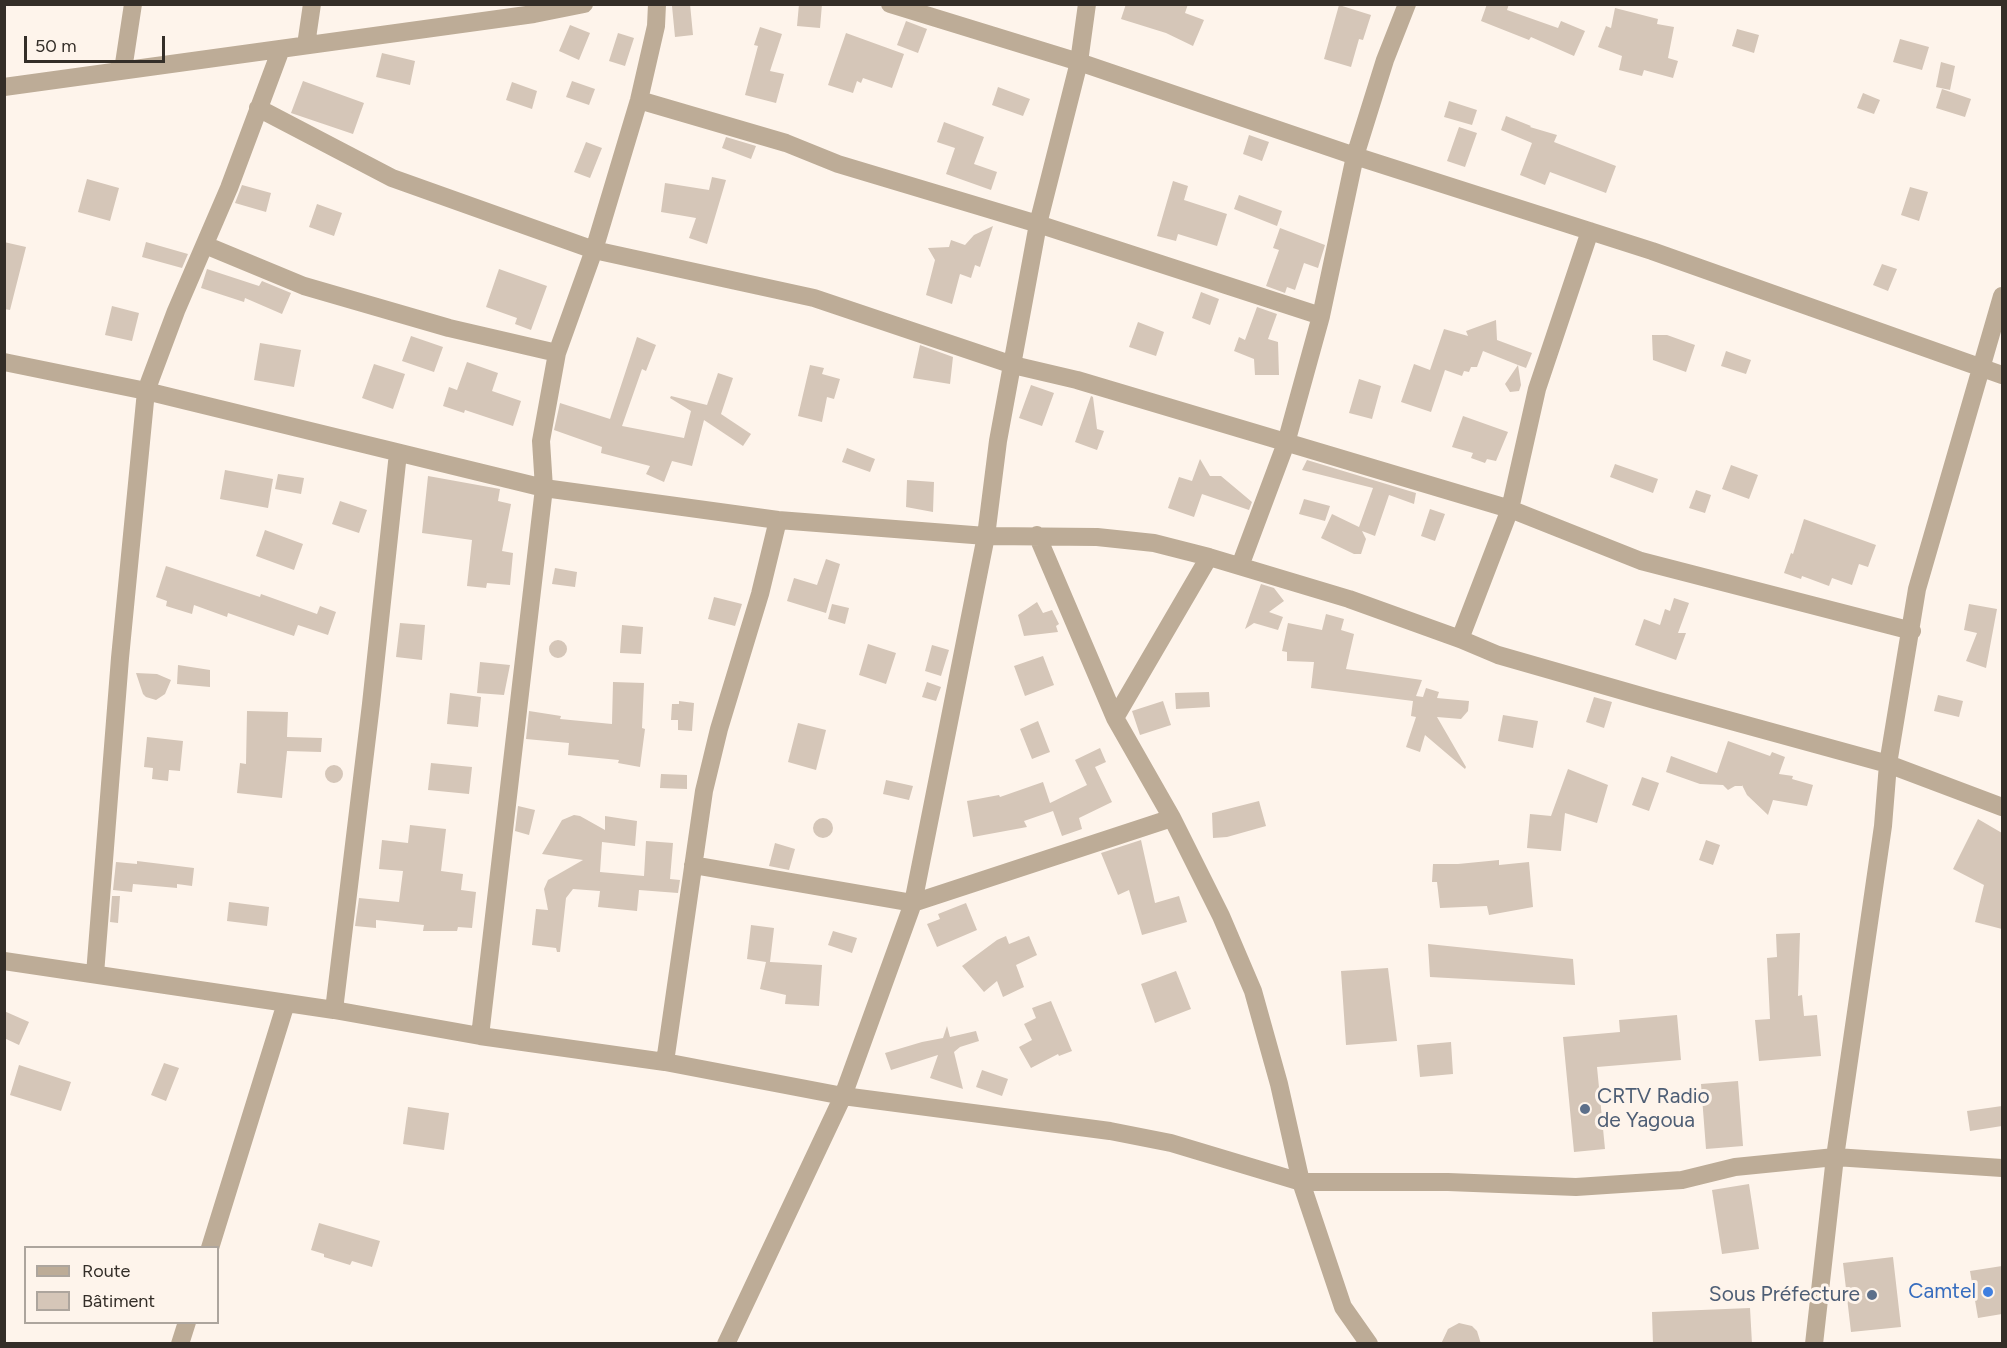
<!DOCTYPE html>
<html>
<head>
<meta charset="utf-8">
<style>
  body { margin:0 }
  #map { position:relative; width:2007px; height:1348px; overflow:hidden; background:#fef4eb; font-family:Figtree,sans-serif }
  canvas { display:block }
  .frame { position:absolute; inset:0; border:6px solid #342e28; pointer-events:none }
  .legend { position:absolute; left:24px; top:1246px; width:195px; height:78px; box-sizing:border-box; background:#fef4eb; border:2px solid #ada59d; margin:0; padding:8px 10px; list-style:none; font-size:18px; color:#342e28 }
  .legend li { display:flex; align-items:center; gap:12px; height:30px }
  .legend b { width:30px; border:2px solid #ada59d }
  .scale { position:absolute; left:24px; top:36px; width:141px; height:27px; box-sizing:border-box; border:3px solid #342e28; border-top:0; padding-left:8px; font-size:18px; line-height:21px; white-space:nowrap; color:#342e28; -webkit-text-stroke:4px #fef4eb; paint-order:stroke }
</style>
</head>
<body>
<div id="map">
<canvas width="2007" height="1348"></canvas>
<div class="frame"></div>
<ul class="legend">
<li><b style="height:8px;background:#bdac97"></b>Route</li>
<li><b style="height:16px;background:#d5c6b8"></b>Bâtiment</li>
</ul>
<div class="scale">50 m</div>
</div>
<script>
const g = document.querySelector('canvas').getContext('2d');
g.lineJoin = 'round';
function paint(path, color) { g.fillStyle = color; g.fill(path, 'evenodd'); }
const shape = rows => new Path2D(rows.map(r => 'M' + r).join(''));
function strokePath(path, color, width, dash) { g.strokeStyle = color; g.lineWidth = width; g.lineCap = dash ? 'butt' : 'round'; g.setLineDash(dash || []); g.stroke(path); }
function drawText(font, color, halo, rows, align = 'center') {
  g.font = font + ' Figtree,sans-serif'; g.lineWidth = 6; g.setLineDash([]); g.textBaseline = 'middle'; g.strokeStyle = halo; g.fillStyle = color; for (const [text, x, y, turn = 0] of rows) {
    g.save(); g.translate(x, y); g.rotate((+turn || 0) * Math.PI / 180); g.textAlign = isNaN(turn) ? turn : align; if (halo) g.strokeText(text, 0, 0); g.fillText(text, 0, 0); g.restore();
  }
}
paint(shape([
  [690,4,693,35,675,37,672,6],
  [799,4,822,4,820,28,797,26],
  [1126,4,1188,4,1185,13,1204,20,1193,46,1166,33,1121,19],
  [1487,4,1509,4,1507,10,1558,28,1561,21,1585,31,1574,56,1531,37,1529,40,1481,21],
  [1339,5,1371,15,1363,40,1359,39,1351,67,1324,59],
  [1615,8,1658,19,1657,24,1674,27,1668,58,1678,61,1673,78,1644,70,1642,76,1619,70,1622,56,1598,47,1606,26,1611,28],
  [906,21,927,29,918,53,897,45],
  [570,25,590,33,579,60,559,51],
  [760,27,782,34,770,71,784,74,776,103,745,95,758,46,754,45],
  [1737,29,1759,35,1754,53,1732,46],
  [618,33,634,38,625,66,609,61],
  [846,33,904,54,892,88,863,78,861,83,857,81,853,93,828,85],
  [1900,39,1929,47,1922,70,1893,62],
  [382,53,415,61,410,85,376,77],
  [1941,62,1955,66,1950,90,1936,87],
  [303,81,364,103,353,134,291,113],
  [572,81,595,89,589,105,566,97],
  [512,82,537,91,532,109,506,100],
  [998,87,1030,99,1023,116,992,105],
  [1942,89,1971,99,1965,117,1936,108],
  [1863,93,1880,100,1874,114,1857,108],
  [1449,101,1477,110,1472,125,1444,117],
  [1506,116,1531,126,1530,127,1557,135,1554,142,1616,166,1606,193,1550,172,1545,185,1520,175,1532,143,1501,130],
  [944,122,984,137,974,164,997,172,991,190,946,174,955,148,937,142],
  [1459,127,1477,133,1465,167,1447,161],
  [1249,135,1269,142,1262,161,1243,154],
  [726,137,756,146,751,159,722,148],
  [586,142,602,148,590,178,574,172],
  [712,177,726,180,707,244,689,238,696,218,661,212,665,183,709,190],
  [87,179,119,188,110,221,78,212],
  [1173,181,1188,186,1184,200,1227,214,1217,246,1178,234,1176,241,1157,236],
  [242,185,271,193,266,212,235,203],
  [1910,187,1928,192,1919,221,1901,215],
  [1239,195,1282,211,1277,226,1234,209],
  [317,204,342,213,334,236,309,227],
  [993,226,980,267,975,265,971,278,960,274,952,304,926,295,935,260,928,248,949,247,951,240,965,245,974,235],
  [1280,228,1325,245,1318,268,1304,263,1295,290,1287,287,1285,293,1266,286,1279,250,1273,248],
  [4,242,26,247,10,310,4,309],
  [146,242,188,254,182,268,142,257],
  [1882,264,1897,269,1888,291,1873,285],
  [207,269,259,286,262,281,291,293,282,314,245,298,244,302,201,288],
  [499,269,547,286,531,330,515,324,517,318,486,307],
  [1201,292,1219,299,1210,325,1192,318],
  [112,306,139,313,132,341,105,335],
  [1257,307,1277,314,1268,339,1278,342,1279,375,1255,375,1254,359,1234,351,1239,337,1245,340],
  [1496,320,1497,340,1532,353,1526,368,1518,365,1521,385,1519,391,1510,392,1505,384,1518,365,1483,351,1477,367,1471,367,1469,372,1464,371,1462,376,1445,370,1431,412,1401,402,1414,364,1430,370,1444,329,1468,336,1466,331],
  [1138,322,1164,332,1156,356,1129,347],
  [1652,335,1667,335,1695,345,1686,372,1653,360],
  [411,336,443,347,434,372,402,361],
  [637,337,656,345,646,371,642,369,622,426,684,438,691,411,670,398,671,396,707,405,718,373,733,378,721,414,751,434,743,446,704,420,692,466,672,461,664,482,646,474,650,466,601,453,602,447,554,430,560,403,610,419],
  [260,343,301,350,294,387,254,380],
  [920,345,953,357,950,384,913,378],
  [1726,351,1751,360,1746,374,1721,366],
  [467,362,498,373,492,391,521,401,513,426,465,410,464,413,443,406,449,387,457,390],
  [374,364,405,374,393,409,362,398],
  [810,365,824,368,822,374,840,379,834,399,827,397,822,422,798,416],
  [1359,379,1381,386,1372,419,1349,413],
  [1031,385,1054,393,1042,426,1019,418],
  [1091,396,1093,397,1097,429,1104,431,1097,450,1075,442],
  [1463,416,1508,432,1496,461,1487,459,1485,463,1471,458,1473,453,1452,447],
  [847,448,875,459,870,472,842,462],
  [1200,459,1210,476,1221,476,1252,502,1249,510,1202,494,1194,517,1168,508,1179,477,1192,481],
  [1307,460,1416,493,1414,504,1389,495,1375,536,1362,531,1366,539,1361,554,1354,554,1321,538,1332,514,1359,527,1373,488,1302,470],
  [1615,464,1658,479,1653,493,1610,477],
  [1731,465,1758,475,1749,499,1722,489],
  [225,470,273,479,268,508,220,499],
  [278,474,304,478,301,494,275,489],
  [428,476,500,489,498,501,511,504,502,551,513,553,510,585,487,583,486,588,467,586,472,540,422,533],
  [907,480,934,482,933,512,906,507],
  [1696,490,1711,495,1705,513,1689,508],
  [1304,499,1330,506,1325,521,1299,514],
  [340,501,367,510,359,533,332,524],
  [1430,509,1445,514,1435,541,1421,536],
  [1804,519,1876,545,1868,567,1859,564,1852,585,1832,578,1829,586,1802,576,1801,579,1784,573,1791,553,1793,554],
  [265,530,303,544,294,570,256,556],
  [826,559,840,564,826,613,787,601,794,578,817,585],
  [166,566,260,597,261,594,317,614,320,606,336,612,328,635,298,625,294,636,228,613,227,617,194,605,192,614,166,606,167,601,156,597],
  [555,568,577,572,575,587,552,584],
  [1261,584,1274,588,1284,601,1269,612,1283,617,1278,630,1254,623,1245,629],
  [714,597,742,604,735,626,708,619],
  [1674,598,1689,603,1678,633,1686,633,1676,660,1635,645,1644,619,1660,625,1665,609,1670,611],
  [1037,602,1043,613,1052,610,1059,624,1056,626,1058,632,1024,636,1018,615],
  [832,604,849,608,845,624,828,619],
  [1969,604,1997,609,1986,668,1966,661,1977,633,1964,630],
  [1326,614,1344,619,1341,630,1354,634,1346,669,1422,680,1416,696,1423,697,1426,688,1439,692,1437,698,1469,701,1468,711,1461,719,1437,717,1466,767,1465,769,1425,735,1420,752,1406,747,1416,717,1411,716,1413,701,1311,688,1314,662,1287,661,1287,652,1282,651,1288,623,1322,630],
  [400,623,425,625,422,660,396,657],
  [622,625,643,627,641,654,620,653],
  '549 649a9 9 0 1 1 18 0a9 9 0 1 1-18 0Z',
  [868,644,896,653,886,684,859,675],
  [932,645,949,650,941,676,925,671],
  [1043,656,1054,685,1025,696,1014,666],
  [480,662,510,665,504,695,477,693],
  [178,665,210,670,210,687,177,684],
  [136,673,157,674,171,680,165,694,156,700,146,697,143,694],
  [613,682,644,683,642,728,645,729,640,767,618,763,619,760,568,755,569,743,526,739,529,711,561,716,560,719,612,724],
  [927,682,941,687,936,701,922,697],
  [1209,692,1210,707,1176,709,1175,693],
  [450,693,481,697,478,727,447,724],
  [1938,695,1963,701,1959,717,1934,711],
  [1594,697,1612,702,1604,728,1586,722],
  [679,701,694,703,692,731,678,730,678,720,671,720,672,704,679,704],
  [1163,701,1171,725,1140,735,1132,711],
  [247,711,288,712,287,737,322,738,321,752,287,751,282,798,237,793,240,763,246,764],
  [1503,715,1538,721,1533,748,1498,741],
  [1038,721,1050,752,1032,759,1020,729],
  [798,723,826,730,816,770,788,762],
  [147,737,183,741,180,771,169,770,168,781,152,779,153,768,144,767],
  [1728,741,1770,756,1772,752,1785,757,1779,774,1793,776,1792,779,1813,785,1807,806,1773,800,1768,815,1747,795,1742,785,1742,786,1735,786,1728,790,1723,785,1700,784,1666,772,1671,756,1717,773],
  [1100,748,1106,762,1095,767,1112,802,1079,818,1082,829,1062,836,1053,811,1024,821,1027,827,973,837,967,801,999,795,1000,797,1043,782,1050,803,1087,785,1075,760],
  [431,763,472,767,469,794,428,790],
  '325 774a9 9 0 1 1 18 0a9 9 0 1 1-18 0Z',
  [1568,769,1608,785,1597,823,1565,813,1561,851,1527,848,1530,814,1551,816],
  [661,774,687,775,687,789,660,788],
  [1642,777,1659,783,1649,811,1632,805],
  [886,780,913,786,909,800,883,794],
  [1259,801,1266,826,1227,837,1213,838,1212,813],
  [518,806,535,810,529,835,515,831],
  [574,815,580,816,605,830,605,816,637,821,635,846,602,842,600,872,644,876,646,841,673,843,670,879,680,880,678,893,639,890,637,911,598,907,600,891,573,889,566,898,560,952,557,952,556,948,532,945,536,909,548,910,544,889,548,880,583,860,542,854,562,820],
  '813 828a10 10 0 1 1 20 0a10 10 0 1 1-20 0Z',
  [1978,819,2002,833,2002,929,1975,922,1984,885,1953,869],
  [410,825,446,829,441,871,463,874,461,890,476,892,472,928,458,927,457,931,423,931,424,925,376,920,376,928,355,926,359,898,399,902,403,871,379,869,382,840,408,843],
  [1141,840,1155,903,1179,896,1187,922,1142,935,1129,890,1118,895,1101,853],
  [1706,840,1720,845,1713,865,1699,860],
  [775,843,795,849,789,870,769,866],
  [1499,860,1499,865,1529,862,1533,907,1489,915,1487,906,1440,908,1437,882,1432,882,1433,864,1458,864],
  [137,861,194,868,192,886,177,884,177,888,133,884,132,892,113,890,116,862,137,864],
  [112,896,120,896,118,923,110,922],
  [229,902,269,907,267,926,227,921],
  [966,903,977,930,937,947,927,924,940,919,938,914],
  [751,925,774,928,770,962,822,965,819,1006,785,1004,786,995,760,989,766,962,747,959],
  [833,931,857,938,852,953,828,945],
  [1800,933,1798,996,1802,995,1804,1016,1817,1015,1821,1056,1759,1061,1755,1020,1770,1019,1767,958,1777,957,1776,934],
  [1006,936,1009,944,1029,936,1037,955,1016,965,1024,987,1003,997,997,981,984,992,962,966,997,940],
  [1428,944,1573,959,1575,985,1430,977],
  [1388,968,1397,1041,1346,1045,1341,971],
  [1176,971,1191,1009,1155,1023,1141,984],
  [1051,1001,1072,1051,1059,1056,1058,1054,1031,1068,1019,1047,1032,1040,1024,1024,1036,1018,1032,1008],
  [4,1011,29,1022,19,1045,4,1038],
  [1677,1015,1681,1060,1597,1067,1605,1149,1574,1152,1563,1037,1620,1032,1619,1020],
  [947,1026,950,1037,976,1031,979,1041,960,1047,954,1052,963,1089,930,1078,938,1055,891,1070,885,1053,922,1042,943,1038],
  [1451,1042,1453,1074,1420,1077,1417,1045],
  [164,1063,179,1068,166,1101,151,1095],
  [19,1065,71,1082,61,1111,10,1095],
  [982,1070,1008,1079,1002,1096,976,1087],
  [1738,1081,1743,1146,1706,1149,1701,1084],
  [2002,1106,2002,1126,1970,1131,1967,1111],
  [408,1107,449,1113,444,1150,403,1144],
  [1749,1184,1759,1249,1722,1254,1712,1190],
  [319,1223,380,1241,372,1267,352,1261,350,1265,324,1257,324,1254,311,1250],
  [1893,1257,1901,1327,1851,1332,1843,1263],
  [2002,1266,2002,1314,1978,1318,1970,1271],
  [1750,1308,1752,1344,1653,1344,1652,1312],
  [1459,1323,1472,1326,1477,1331,1481,1344,1441,1344,1448,1329]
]), '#d5c6b8');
strokePath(shape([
  [890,4,1079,62,1355,156,1652,251,2002,375],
  [306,45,312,4],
  [123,70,133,4],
  [4,87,534,14,584,4],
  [639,100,786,143,838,164,1038,224,1321,316],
  [258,108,392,178,594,250,814,298,1013,365,1077,380,1510,509,1641,561,1912,631],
  [205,245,304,286,449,328,557,353],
  [4,362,146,391,544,488,778,520,986,536,1097,537,1154,543,1209,557,1349,599,1460,639,1498,655,1655,700,1888,764,2002,807],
  [1037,535,1115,718,1172,818,1221,916,1253,991,1279,1084,1301,1182,1343,1307,1369,1344],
  [1240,566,1286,443,1321,316,1355,156,1385,60,1407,4],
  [1460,639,1510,509,1537,389,1590,231],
  [1115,718,1209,557],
  [693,865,913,903,1172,818],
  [4,961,334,1010,480,1036,665,1062,843,1096,1110,1131,1171,1143,1301,1182,1448,1182,1576,1187,1682,1180,1735,1167,1835,1157,2002,1168],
  [95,974,120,658,146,391,176,311,229,188,281,49],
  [334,1010,371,704,398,453],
  [480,1036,544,488,541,441,557,353,594,250,639,100,656,26,657,4],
  [665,1062,704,791,719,729,760,594,778,520],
  [210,1248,286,1003],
  [180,1344,187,1322],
  [726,1344,843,1096,913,903,986,536,998,441,1038,224,1079,62,1087,4],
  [1814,1344,1835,1157,1883,826,1888,764,1917,589,2002,296]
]), '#bdac97', 18);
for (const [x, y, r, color] of [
  [1585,1109,6,"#5c6f8a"],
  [1988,1292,6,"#3f7fe0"],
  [1872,1295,6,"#5c6f8a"]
]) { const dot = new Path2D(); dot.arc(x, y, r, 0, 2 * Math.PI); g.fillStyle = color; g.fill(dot); strokePath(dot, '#fef4eb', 2); }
drawText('21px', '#4e5e75', '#fef4eb', [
  ["CRTV Radio",1597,1097],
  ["de Yagoua",1597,1121],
  ["Sous Préfecture",1860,1295,"right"]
], 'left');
drawText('21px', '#366cbe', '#fef4eb', [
  ["Camtel",1976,1292]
], 'right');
</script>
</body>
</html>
